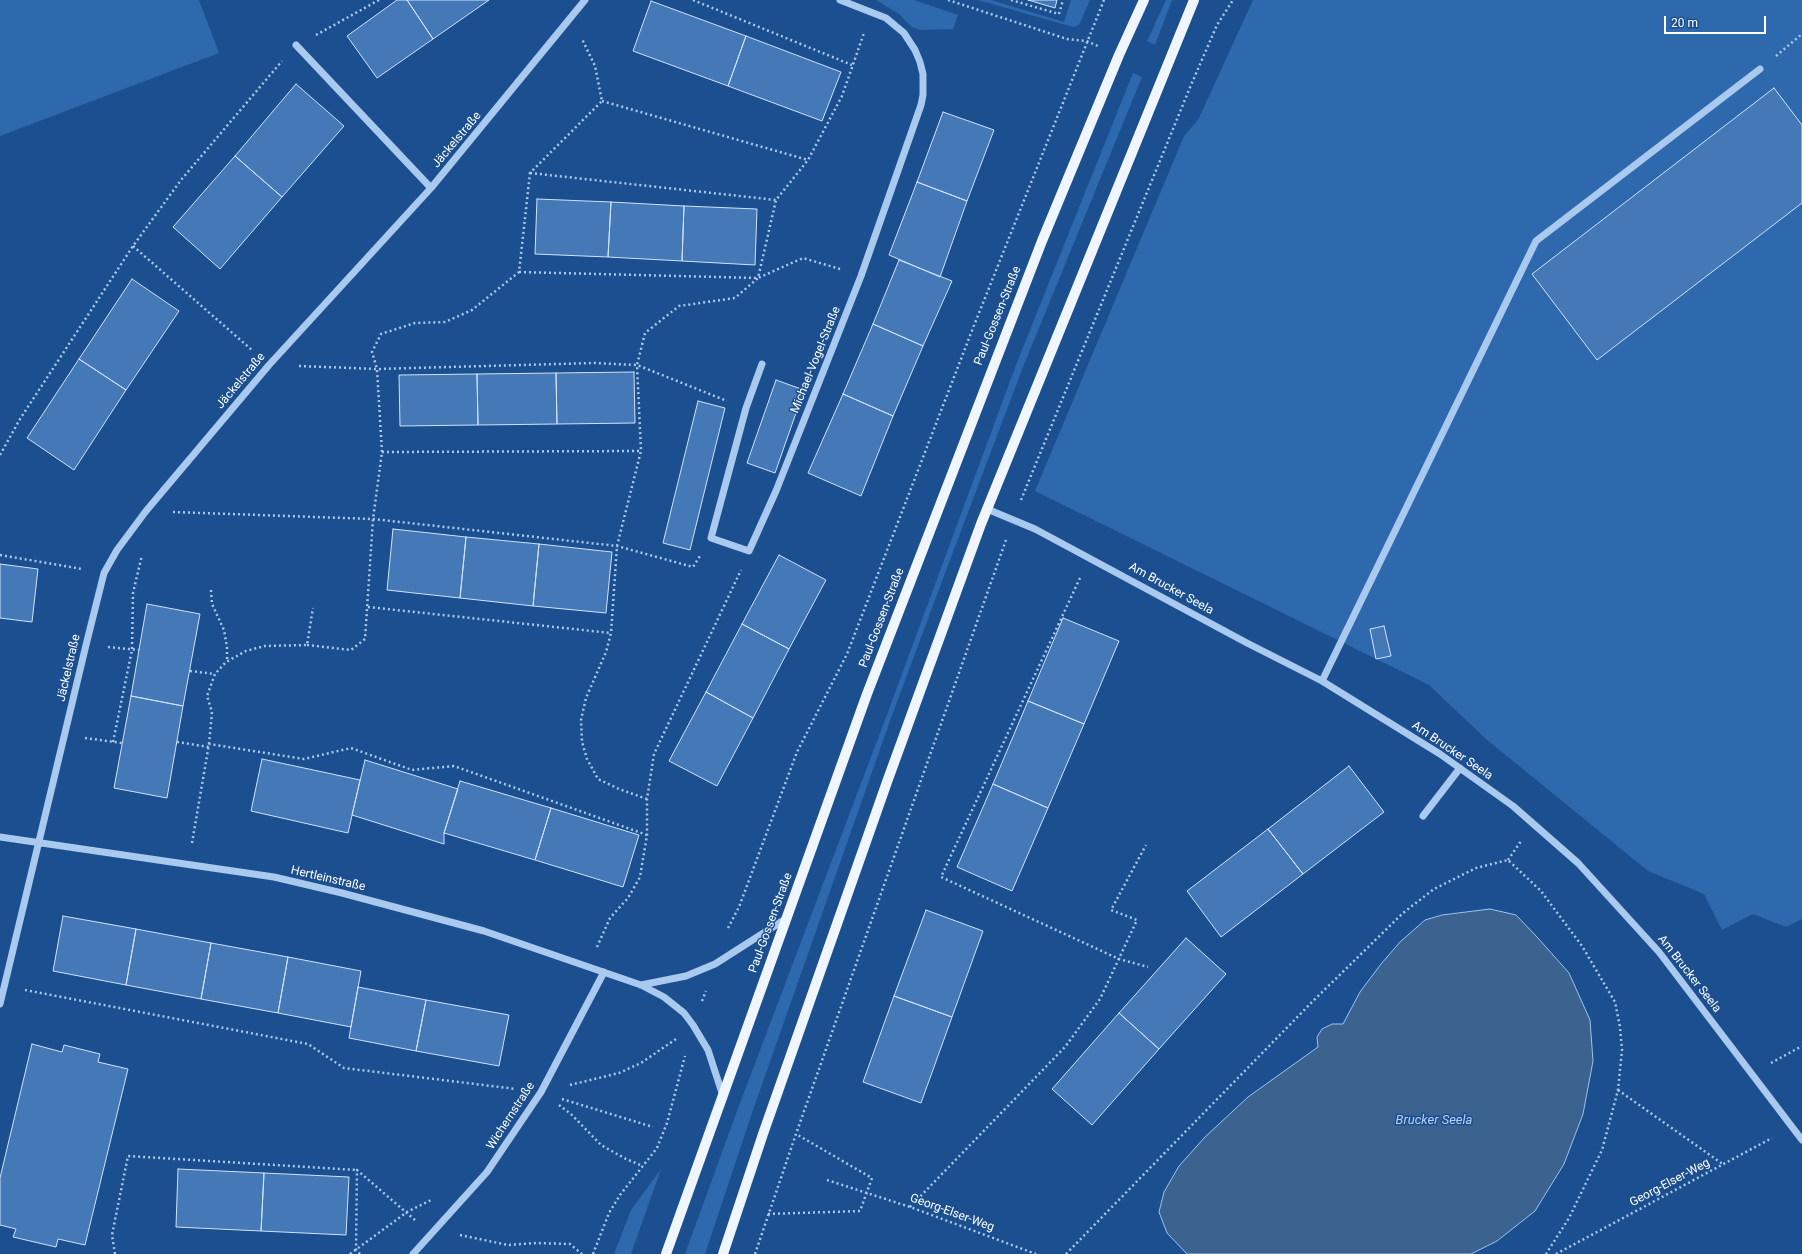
<!DOCTYPE html>
<html>
<head>
<meta charset="utf-8">
<style>
  body { margin:0 }
  #map { position:relative; width:1802px; height:1254px; overflow:hidden; background:#1b4f8f; font-family:Roboto,sans-serif }
  canvas { display:block }
  .scale { position:absolute; left:1664px; top:16px; width:102px; height:18px; box-sizing:border-box; border:2px solid #fff; border-top:0; padding-left:5px; font-size:12px; line-height:14px; white-space:nowrap; color:#fff; -webkit-text-stroke:3px #1b4f8f; paint-order:stroke }
</style>
</head>
<body>
<div id="map">
<canvas width="1802" height="1254"></canvas>
<div class="scale">20 m</div>
</div>
<script>
const g = document.querySelector('canvas').getContext('2d');
g.lineJoin = 'round';
function paint(path, color) { g.fillStyle = color; g.fill(path, 'evenodd'); }
const shape = rows => new Path2D(rows.map(r => 'M' + r).join(''));
function strokePath(path, color, width, dash) { g.strokeStyle = color; g.lineWidth = width; g.lineCap = dash ? 'butt' : 'round'; g.setLineDash(dash || []); g.stroke(path); }
function drawText(font, color, halo, rows, align = 'center') {
  g.font = font + ' Roboto,sans-serif'; g.lineWidth = 3; g.setLineDash([]); g.textBaseline = 'middle'; g.strokeStyle = halo; g.fillStyle = color; for (const [text, x, y, turn = 0] of rows) {
    g.save(); g.translate(x, y); g.rotate((+turn || 0) * Math.PI / 180); g.textAlign = isNaN(turn) ? turn : align; if (halo) g.strokeText(text, 0, 0); g.fillText(text, 0, 0); g.restore();
  }
}
paint(shape([
  [0,0,199,0,219,53,0,136],
  [876,0,914,0,958,15,953,29,920,30,912,27,899,14],
  [978,0,991,0,1064,22,1071,0,1090,0,1079,25,1073,27],
  [1166,0,1172,0,1155,45,1147,41],
  [1253,0,1802,0,1802,919,1786,927,1753,914,1722,930,1704,894,1648,871,1486,739,1429,685,1035,491,1184,136,1198,120],
  [1133,73,1142,77,1023,367,950,560,891,718,753,1110,705,1254,685,1254,737,1111,885,720,1016,365],
  [661,1169,631,1254,614,1254,631,1210]
]), '#2e69ad');
const water = shape([
  [1490,909,1516,915,1537,937,1569,973,1590,1020,1593,1061,1583,1114,1564,1164,1535,1211,1497,1241,1471,1254,1187,1254,1167,1233,1159,1212,1164,1192,1179,1166,1205,1137,1248,1097,1318,1047,1317,1037,1322,1029,1332,1024,1343,1024,1360,992,1381,964,1400,942,1425,920,1442,915,1490,909]
]);
paint(water, '#3c6290');
strokePath(water, '#9cc4f0', 1);
const building = shape([
  [397,0,407,0,433,39,377,78,347,36,397,0],
  [407,0,489,0,433,39,407,0],
  [1028,0,1057,0,1055,8,1028,0],
  [651,1,746,36,728,86,633,51,651,1],
  [746,36,841,72,822,121,728,86,746,36],
  [296,84,344,126,282,197,235,156,296,84],
  [1774,88,1802,125,1802,203,1597,360,1532,274,1774,88],
  [943,112,994,130,967,201,917,182,943,112],
  [235,156,282,197,220,269,173,227,235,156],
  [917,182,967,201,940,277,889,255,917,182],
  [537,199,611,202,608,257,535,254,537,199],
  [611,202,684,206,682,261,608,257,611,202],
  [684,206,757,209,755,265,682,261,684,206],
  [899,260,952,281,923,346,873,324,899,260],
  [132,279,179,311,126,390,79,359,132,279],
  [873,324,923,346,893,416,843,394,873,324],
  [79,359,126,390,74,470,27,438,79,359],
  [634,372,635,423,557,424,556,373,634,372],
  [556,373,557,424,478,425,477,374,556,373],
  [477,374,478,425,400,426,399,375,477,374],
  [776,380,804,390,775,473,747,463,776,380],
  [843,394,893,416,861,496,808,473,843,394],
  [698,401,725,408,690,550,663,543,698,401],
  [393,529,466,537,460,598,387,590,393,529],
  [466,537,539,544,533,606,460,598,466,537],
  [539,544,612,552,606,613,533,606,539,544],
  [779,555,826,580,789,649,742,624,779,555],
  [0,564,38,569,32,622,0,618,0,564],
  [147,604,200,614,183,706,131,696,147,604],
  [1063,618,1119,641,1084,724,1028,701,1063,618],
  [742,624,789,649,753,718,706,692,742,624],
  [1384,626,1391,656,1376,659,1370,629,1384,626],
  [706,692,753,718,717,786,669,761,706,692],
  [131,696,183,706,167,798,114,788,131,696],
  [1028,701,1084,724,1048,808,993,784,1028,701],
  [262,759,360,780,348,833,251,811,262,759],
  [365,760,458,789,444,833,444,844,352,815,365,760],
  [1349,766,1384,812,1303,874,1268,829,1349,766],
  [460,781,551,808,535,860,444,833,460,781],
  [993,784,1048,808,1012,891,957,867,993,784],
  [551,808,639,835,623,887,535,860,551,808],
  [1268,829,1303,874,1221,937,1187,891,1268,829],
  [926,910,983,931,952,1017,894,996,926,910],
  [63,916,136,929,126,985,53,971,63,916],
  [136,929,211,943,201,999,126,985,136,929],
  [1186,938,1226,974,1159,1049,1119,1013,1186,938],
  [211,943,288,957,278,1013,201,999,211,943],
  [288,957,361,971,351,1027,278,1013,288,957],
  [358,987,426,1000,416,1051,349,1038,358,987],
  [894,996,952,1017,921,1103,863,1082,894,996],
  [426,1000,509,1015,499,1066,416,1051,426,1000],
  [1119,1013,1159,1049,1092,1125,1052,1089,1119,1013],
  [32,1044,62,1052,64,1045,100,1054,98,1062,128,1069,85,1245,58,1239,56,1247,13,1237,16,1229,0,1225,0,1178,32,1044],
  [178,1169,264,1173,261,1231,176,1227,178,1169],
  [264,1173,349,1177,346,1235,261,1231,264,1173]
]);
paint(building, '#4478b7');
strokePath(building, '#cfe3fa', 1);
strokePath(shape([
  [693,0,852,65],
  [948,0,1067,39,1086,41,1098,46],
  [1011,0,1059,14,1063,0],
  [316,35,379,0],
  [1776,56,1802,34],
  [602,101,808,160],
  [530,173,776,200],
  [133,246,253,351],
  [519,272,758,278,803,258,840,269],
  [299,366,377,369,594,363,637,365,727,401],
  [382,452,641,451],
  [0,455,20,419,133,246,181,180,282,61],
  [1021,500,1191,85,1217,25,1233,0],
  [173,512,373,519,617,546,693,567,700,556],
  [0,555,82,569],
  [1080,578,941,877,1119,959,1148,967],
  [211,590,212,604,224,630,227,647,227,662],
  [368,607,611,633],
  [307,645,351,650,365,639,373,519,382,452,377,369,372,352,381,334,415,323,445,322,472,310,519,272,530,173,602,101,595,66,582,39],
  [108,647,139,650],
  [190,671,215,674],
  [85,738,122,743],
  [113,742,132,650,133,593,142,555],
  [177,742,209,747],
  [209,744,212,712,207,696,215,674,226,662,246,651,265,646,307,645,313,608],
  [647,799,619,789,598,779,587,759,582,742,581,720,586,698,606,652,611,633,617,546,641,451,637,365,645,333,679,306,735,298,758,278,776,200,808,160,842,96,864,33],
  [192,843,209,744,304,759,351,748,412,770,454,766,647,835],
  [1508,860,1521,841],
  [728,928,739,907,797,752,847,654,973,328,1104,0],
  [597,947,610,918,628,898,640,877,647,835,647,799,654,754,741,570],
  [25,990,308,1044,344,1068,516,1089],
  [702,1001,706,991],
  [1771,1063,1802,1046],
  [570,1085,619,1073,641,1063,676,1039],
  [1618,1090,1724,1165],
  [562,1099,653,1127],
  [559,1105,572,1115,601,1145,626,1159,643,1166],
  [827,1180,910,1207,1036,1254],
  [910,1207,1065,1047,1100,999,1137,920,1111,910,1146,845],
  [768,1214,860,1211,872,1178,796,1134],
  [460,1235,508,1245,536,1243,570,1244,582,1254],
  [115,1254,112,1235,128,1156,357,1170],
  [350,1254,407,1212,431,1200],
  [360,1254,356,1249,357,1170,415,1220],
  [593,1254,609,1213,620,1195,657,1148,667,1123,685,1056],
  [755,1254,796,1134,1006,540],
  [1066,1254,1314,1000,1403,913,1434,889,1476,868,1508,860,1541,891,1582,946,1615,1002,1620,1027,1622,1050,1618,1090,1602,1150,1569,1218,1546,1254],
  [1556,1254,1772,1138]
]), '#a9c9ee', 2.5, [2, 3]);
strokePath(shape([
  [296,45,431,188],
  [762,364,746,408,711,538,749,551,776,491,861,276,921,105,923,95,923,74,920,62,915,50,904,33,886,18,840,0],
  [987,509,1035,529,1247,643,1322,681,1440,754,1513,806,1578,863,1659,952,1802,1140],
  [1322,681,1536,241,1760,69],
  [1423,816,1460,768],
  [0,837,274,877,342,893,484,931,641,985,664,997,684,1013,693,1025,708,1050,723,1096],
  [641,985,686,976,715,964,787,918],
  [0,1004,86,645,104,573,117,550,146,511,269,365,431,188,585,0],
  [413,1254,487,1172,541,1092,604,972]
]), '#a9c9ee', 7);
strokePath(shape([
  [666,1254,867,694,1042,241,1119,55,1144,0],
  [723,1254,763,1134,887,782,981,524,1194,0]
]), '#f0f6ff', 10);
drawText('12px', '#fff', '#1b4f8f', [
  ["Jäckelstraße",457,140,-50],
  ["Paul-Gossen-Straße",998,316,-68],
  ["Michael-Vogel-Straße",816,360,-68],
  ["Jäckelstraße",241,381,-50],
  ["Am Brucker Seela",1171,589,29],
  ["Paul-Gossen-Straße",882,618,-69],
  ["Jäckelstraße",69,668,-77],
  ["Am Brucker Seela",1452,751,34],
  ["Hertleinstraße",328,879,13],
  ["Paul-Gossen-Straße",771,923,-70],
  ["Am Brucker Seela",1689,974,52],
  ["Wichernstraße",511,1116,-57],
  ["Georg-Elser-Weg",1670,1183,-28],
  ["Georg-Elser-Weg",952,1213,20]
]);
drawText('italic 13px', '#b5d3f5', '#1b4f8f', [
  ["Brucker Seela",1434,1121]
]);
</script>
</body>
</html>
